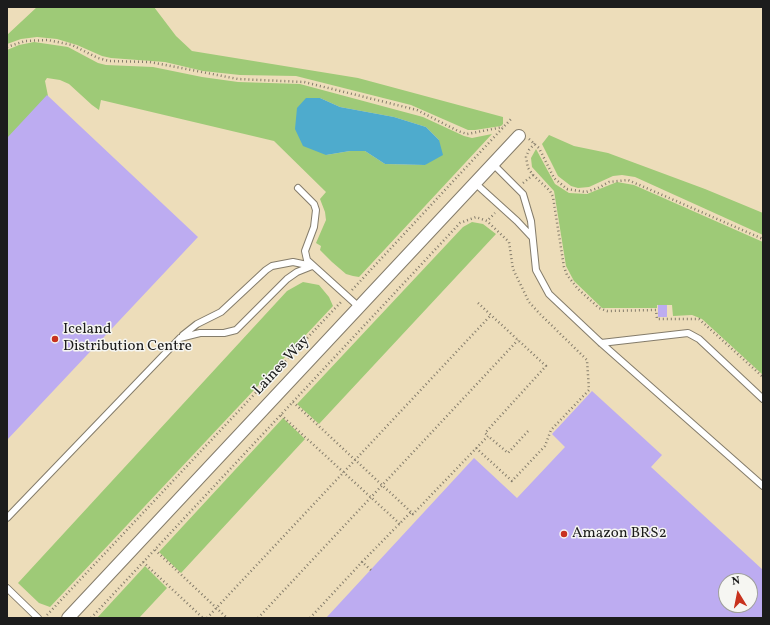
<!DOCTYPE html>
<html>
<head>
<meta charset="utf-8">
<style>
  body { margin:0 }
  #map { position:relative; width:770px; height:625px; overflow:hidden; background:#edddba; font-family:Vollkorn,serif }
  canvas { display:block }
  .frame { position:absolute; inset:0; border:8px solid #1c1c1c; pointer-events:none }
  .north { position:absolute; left:718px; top:573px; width:40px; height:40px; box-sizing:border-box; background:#f6f6f2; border:1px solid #9f9f9c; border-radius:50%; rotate:350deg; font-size:11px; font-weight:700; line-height:16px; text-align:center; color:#1c1c1c }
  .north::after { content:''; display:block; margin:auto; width:14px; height:18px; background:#c8321e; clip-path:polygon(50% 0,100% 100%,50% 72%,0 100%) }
</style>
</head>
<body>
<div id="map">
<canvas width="770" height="625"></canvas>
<div class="frame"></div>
<div class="north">N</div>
</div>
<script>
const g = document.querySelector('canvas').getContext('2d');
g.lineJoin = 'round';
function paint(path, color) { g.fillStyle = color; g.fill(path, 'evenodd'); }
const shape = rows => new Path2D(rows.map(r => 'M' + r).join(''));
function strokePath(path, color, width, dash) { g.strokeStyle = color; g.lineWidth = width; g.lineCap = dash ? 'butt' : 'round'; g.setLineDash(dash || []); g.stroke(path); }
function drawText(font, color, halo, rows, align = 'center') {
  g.font = font + ' Vollkorn,serif'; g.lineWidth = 3; g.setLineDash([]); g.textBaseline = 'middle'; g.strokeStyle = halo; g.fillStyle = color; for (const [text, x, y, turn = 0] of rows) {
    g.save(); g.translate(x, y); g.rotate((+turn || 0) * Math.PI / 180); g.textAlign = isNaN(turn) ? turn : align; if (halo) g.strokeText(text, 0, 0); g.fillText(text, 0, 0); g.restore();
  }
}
paint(shape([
  [37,7,154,7,176,36,192,51,358,78,503,117,503,124,501,126,475,130,468,130,411,105,296,76,240,75,203,71,165,62,111,58,102,56,77,45,57,39,37,37,21,39,7,44,7,35],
  [34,42,68,47,98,63,106,65,153,67,202,77,238,82,300,84,423,117,464,136,472,138,492,134,359,277,353,276,346,274,332,262,320,250,321,246,316,243,326,220,325,212,320,199,326,192,274,141,101,100,99,110,92,105,69,84,60,80,47,78,45,81,48,96,7,139,7,50,19,45],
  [320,98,340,107,394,117,426,127,439,140,425,165,385,164,365,151,350,151,326,155],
  [549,135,574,146,608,153,705,189,763,213,763,235,635,177,622,175,613,176,589,187,578,188,571,186,558,176,542,144],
  [536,149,555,184,569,193,587,194,617,182,634,185,763,242,763,375,702,319,692,315,673,316,672,305,657,305,657,308,602,308,574,281,566,266,554,191,532,167,531,158],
  [472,222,483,224,496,234,319,424,297,404,463,227],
  [303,282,319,285,329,297,333,306,50,607,39,603,18,583,287,291],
  [283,418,305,439,181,573,159,552],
  [145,566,167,588,139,618,97,618]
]), '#9eca77');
paint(shape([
  [306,98,320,98,340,107,394,117,426,127,439,140,443,155,425,165,385,164,365,151,350,151,326,155,303,146,295,129,297,108]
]), '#4eabcd');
paint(shape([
  [47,95,198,237,7,440,7,138],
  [658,305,667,305,667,317,658,317],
  [592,391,662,455,651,467,763,570,763,618,326,618,474,458,517,498,565,447,552,434],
  [726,581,750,581,750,605,726,605]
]), '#bdacf1');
const lane = shape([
  [493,164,523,194,531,221,536,270,549,294,601,343,763,486],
  [475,183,517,221,532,237],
  [298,188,314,204,316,210,314,227,305,251,307,260,359,307],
  [183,335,197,324,221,312,266,270,272,266,293,262,312,266],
  [601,343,688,333,699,339,763,399],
  [7,518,180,338,200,333,224,333,236,330,287,279,297,272,312,266],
  [7,588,38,618]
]);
const street = shape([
  [68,618,519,136]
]);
strokePath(lane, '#847c6b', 8);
strokePath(street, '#847c6b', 14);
strokePath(shape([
  [7,47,25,41,48,40,72,45,98,58,109,61,150,62,238,79,304,82,417,110,458,131,467,134,503,127],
  [529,139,539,148,554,178,567,189,586,192,598,188,609,182,628,180,763,239],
  [533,175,550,191,553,197,564,267,567,275,578,289,599,308,607,311,656,310,657,319,699,319,763,377],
  [523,183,533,175,528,168,526,157,529,150,535,143],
  [352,290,511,119],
  [478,303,546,366,485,433,488,436],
  [293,402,411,512],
  [281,415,400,524],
  [476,448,512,481,545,446,551,430,589,390,587,360,540,314,529,302,513,269,509,242,487,221],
  [155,550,227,618],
  [143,562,203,618],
  [371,570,362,562,411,512,413,514,488,436,508,453,529,430],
  [47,615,341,302],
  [91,618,460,223,476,217,487,221,495,213],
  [207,618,491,315],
  [258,618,518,340],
  [310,618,362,562]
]), '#847c6b', 2.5, [1, 3]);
strokePath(lane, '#fff', 6);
strokePath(street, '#fff', 12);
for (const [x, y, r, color] of [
  [55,339,4,"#c8321e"],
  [564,534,4,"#c8321e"]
]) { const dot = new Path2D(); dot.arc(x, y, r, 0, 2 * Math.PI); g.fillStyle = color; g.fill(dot); strokePath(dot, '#f6f6f2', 1.5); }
drawText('15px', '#1c1c1c', '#f6f6f2', [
  ["Iceland",63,330],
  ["Distribution Centre",63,347],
  ["Amazon BRS2",572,534]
], 'left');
drawText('15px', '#1c1c1c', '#f6f6f2', [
  ["Laines Way",282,366,-47]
]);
</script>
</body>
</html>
